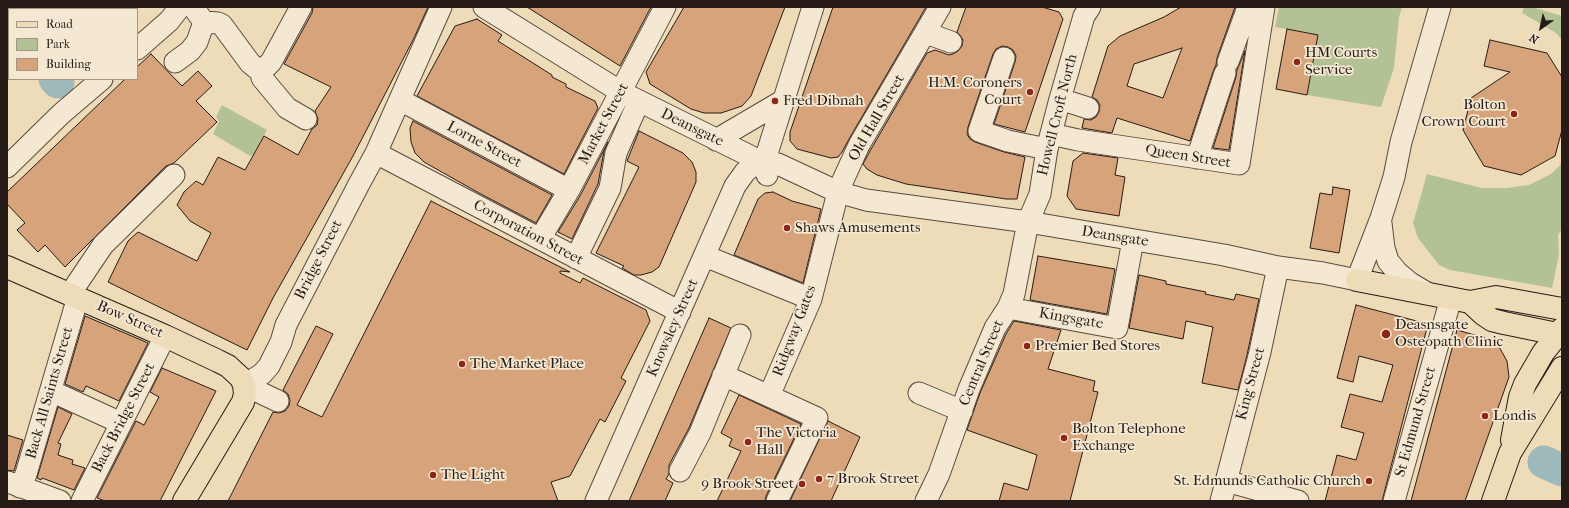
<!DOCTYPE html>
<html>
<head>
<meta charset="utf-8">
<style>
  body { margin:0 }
  #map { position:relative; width:1569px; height:508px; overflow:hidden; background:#eedcb9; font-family:"IM FELL French Canon",serif }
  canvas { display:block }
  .frame { position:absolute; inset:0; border:8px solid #271b17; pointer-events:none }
  .legend { position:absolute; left:8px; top:8px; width:130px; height:72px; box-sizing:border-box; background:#f4e8d2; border:1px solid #a29687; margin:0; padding:5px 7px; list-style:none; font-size:12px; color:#271b17 }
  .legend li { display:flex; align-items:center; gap:8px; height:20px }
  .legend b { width:20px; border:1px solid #a29687 }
  .north { position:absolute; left:1521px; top:8px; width:40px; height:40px; -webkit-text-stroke:3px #f4e8d2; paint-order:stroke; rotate:213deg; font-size:11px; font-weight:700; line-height:16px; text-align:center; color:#271b17 }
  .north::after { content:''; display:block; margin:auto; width:14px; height:18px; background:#271b17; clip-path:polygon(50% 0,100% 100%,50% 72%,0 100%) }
</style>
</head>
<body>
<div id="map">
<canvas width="1569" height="508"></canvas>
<div class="frame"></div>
<ul class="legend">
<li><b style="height:5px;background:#eedcb9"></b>Road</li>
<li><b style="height:11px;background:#b3c294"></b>Park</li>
<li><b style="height:11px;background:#d7a37a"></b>Building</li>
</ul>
<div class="north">N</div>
</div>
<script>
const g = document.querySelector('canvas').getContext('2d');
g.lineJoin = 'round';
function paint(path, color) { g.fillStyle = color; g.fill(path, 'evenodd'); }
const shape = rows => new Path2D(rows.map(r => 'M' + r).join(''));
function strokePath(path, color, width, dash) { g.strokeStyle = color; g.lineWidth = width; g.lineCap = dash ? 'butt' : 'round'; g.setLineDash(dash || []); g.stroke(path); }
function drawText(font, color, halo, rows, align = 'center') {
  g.font = font + ' "IM FELL French Canon",serif'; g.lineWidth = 3.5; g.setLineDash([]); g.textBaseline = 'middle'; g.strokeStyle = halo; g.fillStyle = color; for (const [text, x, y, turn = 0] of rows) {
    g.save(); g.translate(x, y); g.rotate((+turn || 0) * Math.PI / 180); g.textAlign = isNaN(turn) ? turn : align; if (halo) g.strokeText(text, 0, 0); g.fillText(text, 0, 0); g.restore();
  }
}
paint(shape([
  [1279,7,1402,7,1399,17,1394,68,1381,107,1307,95,1318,35,1275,27],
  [1524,7,1532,7,1562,16,1562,40,1556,33,1522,13],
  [222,105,267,130,253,155,250,156,213,134,219,121,216,117],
  [1562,163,1562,229,1558,235,1559,255,1552,288,1450,270,1439,265,1418,238,1413,223,1427,174,1482,188,1507,188,1529,185,1551,174]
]), '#b3c294');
strokePath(shape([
  [7,17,9,20],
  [55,79,58,82],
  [1544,462,1562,470]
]), '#9eb9ba', 33);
const building = shape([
  [313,7,428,7,414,38,353,156,273,298,247,350,108,282,128,241,138,232,197,261,211,233,190,221,177,205,184,192,196,181,203,185,218,157,245,170,264,136,298,155,312,129,317,125,318,119,315,111,331,87,284,64,312,13,313,7],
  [527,7,651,7,620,66,527,7],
  [684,7,785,7,751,96,742,106,721,113,704,113,691,109,650,84,646,72,684,7],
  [833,7,926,7,849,139,842,152,838,157,831,158,797,149,790,141,790,132,833,7],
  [966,7,1042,7,1059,12,1063,19,1025,132,994,124,1015,62,1016,56,1013,50,1008,47,1002,46,996,49,993,54,968,127,967,134,970,139,975,142,1004,152,1025,157,1017,199,1006,199,906,184,877,175,867,169,863,164,870,151,927,53,935,50,949,55,953,54,958,51,962,46,963,40,960,35,957,32,966,7],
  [1181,7,1235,7,1217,58,1216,65,1214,69,1190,141,1117,118,1112,133,1082,128,1084,119,1091,120,1096,117,1099,112,1100,105,1097,100,1092,97,1108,46,1120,36,1164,17,1181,7],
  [1182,48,1163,98,1127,86,1134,64,1182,48],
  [477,19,502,35,498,41,552,75,552,77,566,84,566,87,595,101,598,108,564,174,417,96,455,26,477,19],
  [1287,29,1318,35,1307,95,1276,89,1287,29],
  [1490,40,1547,53,1562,77,1562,130,1555,156,1521,175,1484,166,1463,130,1471,98,1510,72,1484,66,1490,40],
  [1245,51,1229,150,1213,148,1236,77,1237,70,1245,51],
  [151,54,182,86,198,71,212,86,196,101,217,122,174,163,166,166,65,267,45,245,38,252,17,230,25,223,7,204,7,192,125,79,137,79,137,67,151,54],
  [413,121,552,195,536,223,479,193,424,162,415,153,411,142,410,128,413,121],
  [639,131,683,153,692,162,696,172,696,182,659,267,652,272,641,275,634,275,622,268,624,266,596,253,639,167,627,161,639,131],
  [608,142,604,151,598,184,572,239,558,232,580,196,608,142],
  [1083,153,1118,158,1115,175,1125,177,1119,216,1076,209,1067,196,1073,161,1083,153],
  [1333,187,1350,190,1339,253,1310,248,1320,193,1332,195,1333,187],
  [773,192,792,201,821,209,803,283,734,255,758,199,765,193,773,192],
  [431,201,570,272,560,271,560,273,580,283,583,278,646,310,650,321,621,378,626,381,605,422,600,419,570,476,551,482,558,501,228,501,273,412,279,413,285,411,289,406,290,400,288,394,283,390,316,326,333,334,297,405,322,417,431,201],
  [1038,256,1115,269,1107,314,1030,300,1038,256],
  [1139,275,1166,281,1166,284,1206,292,1205,294,1234,300,1236,294,1259,299,1247,355,1238,390,1202,383,1213,327,1186,321,1183,339,1129,328,1139,275],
  [1356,305,1428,324,1382,501,1325,501,1337,455,1356,460,1364,433,1341,427,1350,394,1382,402,1393,365,1359,356,1353,382,1337,378,1356,305],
  [85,316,148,343,119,401,86,386,83,392,65,384,85,316],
  [709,318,731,328,689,428,669,465,669,474,666,479,673,483,665,501,629,501,709,318],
  [1014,321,1061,330,1048,369,1095,381,1093,391,1098,392,1070,501,999,501,1004,483,1028,490,1037,455,967,430,980,393,1006,334,1014,321],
  [1457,330,1485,338,1498,345,1507,361,1509,377,1465,501,1411,501,1457,330],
  [162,368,216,391,160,501,105,501,97,498,136,421,144,425,159,397,150,392,162,368],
  [739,395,801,424,766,496,765,501,717,501,741,451,729,446,732,439,721,433,739,395],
  [58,407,72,414,58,443,61,444,58,455,73,460,72,464,85,468,74,490,42,478,41,480,37,478,58,407],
  [828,421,860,437,831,501,790,501,828,421],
  [7,435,23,440,14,471,7,470,7,435]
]);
paint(building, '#d7a37a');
strokePath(building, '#271b17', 1);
const minor = shape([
  [193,7,204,22,218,23,222,25,250,63,256,68,261,69,267,66,271,62,301,7],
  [484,7,621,92,764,163],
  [926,33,951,42],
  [137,49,169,21,180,7],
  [1004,58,979,131,1008,141,1047,149],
  [175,62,190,51,197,42,204,22],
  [1228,62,1248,7],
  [261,69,262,78,287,108,306,119],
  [1060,99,1088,108],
  [400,100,569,190],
  [1051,134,1078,140,1239,164,1264,7],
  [716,140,784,100],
  [376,153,680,312],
  [1197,158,1225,73],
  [7,167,61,114,102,79],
  [767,175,764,163,813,7],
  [1381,223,1384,248,1388,261,1397,272,1410,283,1427,293],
  [540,239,569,190,665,7],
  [705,256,811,299],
  [576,258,610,188,616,153,639,101],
  [70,294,103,245,174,175],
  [1008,308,1117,328,1133,240],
  [723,375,769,396],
  [244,385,262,374,269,366,281,342,286,325,359,184,376,153,441,7],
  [244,385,278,401],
  [51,391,121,423],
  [919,393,962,411],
  [680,471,700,433,740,335],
  [1226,481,1298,501],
  [8,482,60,501],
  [20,487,26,474,78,297],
  [82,501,165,336],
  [596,501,735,186,745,172,751,167,764,163,778,164,838,192,866,200,1028,222,1224,255,1278,267,1323,273,1357,280,1381,218,1394,177,1401,142,1440,7],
  [777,501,817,418,769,396,811,299,838,192,844,178,859,145,940,7],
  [926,501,939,474,969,389,995,328,1008,308,1014,294,1028,222,1040,194,1047,149,1060,99,1084,16,1090,7],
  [1221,501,1260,352,1278,267],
  [1394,501,1451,298]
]);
const major = shape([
  [7,267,165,336,218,361,228,366,241,378,244,385,245,394,243,402,184,501],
  [1357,280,1470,302,1483,314,1492,320,1504,323,1562,335],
  [1470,302,1496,297,1562,309],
  [1512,440,1520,397,1525,384,1543,353,1562,329],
  [1493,501,1510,453,1562,368]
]);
strokePath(minor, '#594b40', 23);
strokePath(major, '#271b17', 24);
strokePath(minor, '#f4e8d2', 21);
strokePath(major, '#eedcb9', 22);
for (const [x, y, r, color] of [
  [1297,62,4,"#8f2418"],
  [1030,92,4,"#8f2418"],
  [775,101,4,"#8f2418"],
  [1514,114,4,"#8f2418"],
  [787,228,4,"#8f2418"],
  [1386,334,5,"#8f2418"],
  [1027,346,4,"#8f2418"],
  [462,364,4,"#8f2418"],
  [1485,416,4,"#8f2418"],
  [1064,438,4,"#8f2418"],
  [748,442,4,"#8f2418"],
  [433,475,4,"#8f2418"],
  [819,479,4,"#8f2418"],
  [1369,481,4,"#8f2418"],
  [802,484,4,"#8f2418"]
]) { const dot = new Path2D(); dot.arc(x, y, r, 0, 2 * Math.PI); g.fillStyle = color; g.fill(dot); strokePath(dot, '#f4e8d2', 1.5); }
drawText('15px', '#271b17', '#f4e8d2', [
  ["HM Courts",1305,53],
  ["Service",1305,70],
  ["H.M. Coroners",1022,83,"right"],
  ["Court",1022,100,"right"],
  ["Fred Dibnah",783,101],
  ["Bolton",1506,105,"right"],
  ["Crown Court",1506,122,"right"],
  ["Shaws Amusements",795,228],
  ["Deasnsgate",1395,325],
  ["Osteopath Clinic",1395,342],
  ["Premier Bed Stores",1035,346],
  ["The Market Place",470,364],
  ["Londis",1493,416],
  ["Bolton Telephone",1072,429],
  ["Exchange",1072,446],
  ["The Victoria",756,433],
  ["Hall",756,450],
  ["The Light",441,475],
  ["7 Brook Street",827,479],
  ["St. Edmunds Catholic Church",1361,481,"right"],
  ["9 Brook Street",794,484,"right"]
], 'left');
drawText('15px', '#271b17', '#f4e8d2', [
  ["Howell Croft North",1058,115,-76],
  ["Old Hall Street",877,118,-60],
  ["Market Street",604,124,-62],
  ["Deansgate",692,128,26],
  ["Lorne Street",484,145,28],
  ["Queen Street",1188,157,9],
  ["Corporation Street",528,233,28],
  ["Deansgate",1115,237,9],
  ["Bridge Street",319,260,-63],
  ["Kingsgate",1071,319,10],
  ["Bow Street",130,320,24],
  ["Knowsley Street",673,328,-66],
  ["Ridgway Gates",795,331,-69],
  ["Central Street",982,363,-67],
  ["King Street",1251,384,-75],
  ["Back All Saints Street",50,393,-74],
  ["Back Bridge Street",124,418,-63],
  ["St Edmund Street",1416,422,-74]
]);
</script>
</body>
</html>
